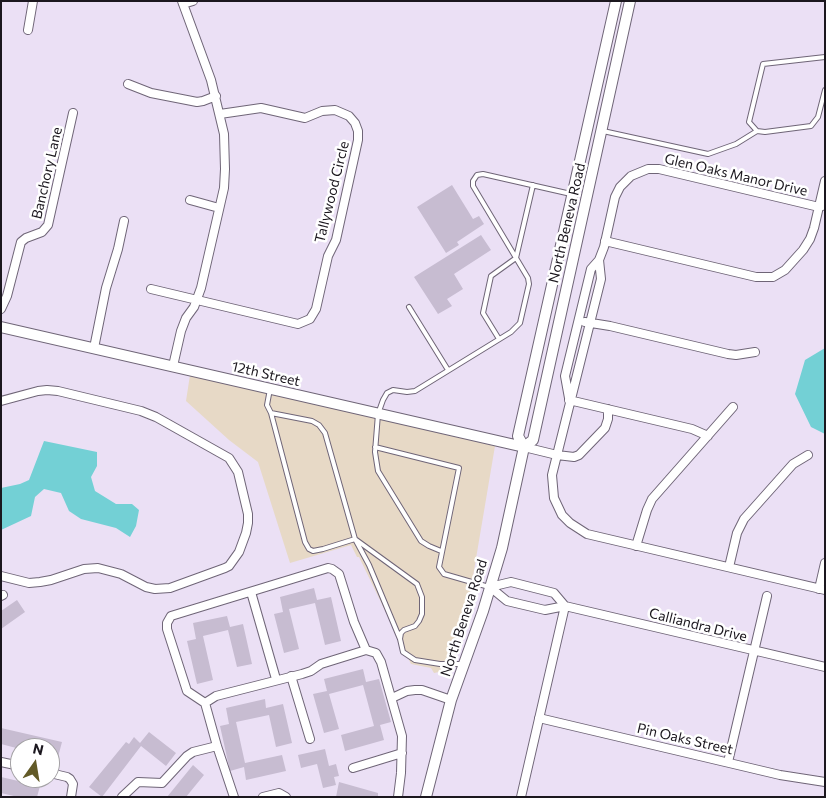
<!DOCTYPE html>
<html>
<head>
<meta charset="utf-8">
<style>
  body { margin:0 }
  #map { position:relative; width:826px; height:798px; overflow:hidden; background:#ebe0f5; font-family:Commissioner,sans-serif }
  canvas { display:block }
  .frame { position:absolute; inset:0; border:2px solid #1b171e; pointer-events:none }
  .north { position:absolute; left:10px; top:738px; width:50px; height:50px; box-sizing:border-box; background:#fff; border:1px solid #a4a2a5; border-radius:50%; rotate:13deg; font-size:14px; font-weight:700; line-height:20px; text-align:center; color:#1b171e }
  .north::after { content:''; display:block; margin:auto; width:18px; height:22px; background:#625a27; clip-path:polygon(50% 0,100% 100%,50% 72%,0 100%) }
</style>
</head>
<body>
<div id="map">
<canvas width="826" height="798"></canvas>
<div class="frame"></div>
<div class="north">N</div>
</div>
<script>
const g = document.querySelector('canvas').getContext('2d');
g.lineJoin = 'round';
function paint(path, color) { g.fillStyle = color; g.fill(path, 'evenodd'); }
const shape = rows => new Path2D(rows.map(r => 'M' + r).join(''));
function strokePath(path, color, width, dash) { g.strokeStyle = color; g.lineWidth = width; g.lineCap = dash ? 'butt' : 'round'; g.setLineDash(dash || []); g.stroke(path); }
function drawText(font, color, halo, rows, align = 'center') {
  g.font = font + ' Commissioner,sans-serif'; g.lineWidth = 5; g.setLineDash([]); g.textBaseline = 'middle'; g.strokeStyle = halo; g.fillStyle = color; for (const [text, x, y, turn = 0] of rows) {
    g.save(); g.translate(x, y); g.rotate((+turn || 0) * Math.PI / 180); g.textAlign = isNaN(turn) ? turn : align; if (halo) g.strokeText(text, 0, 0); g.fillText(text, 0, 0); g.restore();
  }
}
paint(shape([
  [190,375,495,446,469,600,448,664,439,672,434,673,431,668,411,664,359,557,357,557,351,545,290,563,258,462,229,440,186,401]
]), '#e7d9c6');
paint(shape([
  [825,348,825,434,811,427,795,394,805,360],
  [44,441,97,452,97,466,91,477,95,491,116,504,132,504,139,510,136,526,130,537,116,528,81,519,69,511,61,493,44,489,35,497,31,516,1,530,1,488,20,484,29,480]
]), '#73d0d5');
paint(shape([
  [452,185,473,219,479,216,484,224,457,242,459,245,446,253,417,207],
  [481,235,491,250,454,274,463,289,447,299,452,306,438,314,414,277],
  [314,588,317,600,331,597,341,641,325,645,315,603,289,609,299,649,284,653,274,614,283,612,280,597],
  [17,600,25,612,1,629,1,611],
  [227,616,230,627,243,624,252,664,237,667,228,630,203,636,213,680,197,684,187,641,196,639,193,623],
  [363,669,366,682,379,679,391,722,380,725,384,740,345,751,341,735,374,726,363,685,329,694,339,729,324,733,313,694,327,691,324,679],
  [265,699,266,708,283,704,292,743,276,747,269,715,236,722,245,763,282,755,286,771,246,780,244,767,230,771,220,726,229,724,226,708],
  [1,728,62,742,58,757,50,755,50,748,20,749,1,744],
  [149,732,176,753,166,766,141,746,102,797,89,787,126,742,129,744,134,737,140,743],
  [325,749,329,766,336,764,339,776,334,777,336,785,323,788,317,764,301,768,298,755],
  [193,765,204,775,186,797,167,797],
  [1,777,40,786,37,797,18,797,1,793],
  [339,782,378,793,378,797,336,797]
]), '#c7bcd1');
const lane = shape([
  [825,57,763,64,749,122,757,131,765,132,811,126,818,117,825,90],
  [603,131,708,154,736,144,757,131],
  [409,307,448,370],
  [499,339,483,313,491,276,516,258,533,185],
  [270,389,267,405,271,413,305,542,309,549,313,551,323,549,355,539,369,565,400,639,403,652,415,660,440,664,462,664],
  [271,413,312,421,319,425,325,433,355,539,417,584,422,597,422,614,419,621,415,626,404,630,401,633,400,639],
  [375,447,459,468,439,567,444,574,489,587],
  [441,551,429,546,421,541,378,471,375,452,378,414,383,400,387,393,393,390,407,392,415,391,511,332,520,323,529,284,528,278,473,186,473,181,477,175,483,174,571,194]
]);
const street = shape([
  [183,4,193,1],
  [28,30,33,1],
  [128,84,151,93,197,102,203,101,216,96],
  [190,200,219,208],
  [605,241,756,277,773,277,785,270,803,250,810,239,814,228,825,181],
  [599,260,601,279,552,475,554,498,562,515,570,523,587,534,825,590],
  [151,289,298,324,310,319,316,309,328,256,336,240,358,140,358,131,355,123,349,116,335,110,322,111,305,118,261,108,220,114],
  [1,309,7,296,21,242,26,238,42,232,48,225,73,113],
  [585,322,610,326,728,354,736,355,755,352],
  [94,348,106,288,118,249,124,221],
  [173,366,181,331,186,318,194,307,201,288,224,188,225,169,224,134,211,80,182,1],
  [569,398,565,376,591,269,599,260,604,247,615,197,620,187,631,176,648,169,659,169,819,207,825,205],
  [569,400,692,429,708,436],
  [1,401,38,391,47,390,58,391,141,411,156,417,229,458,238,472,248,514,248,523,246,533,239,552,229,566,225,568,170,588,155,589,146,587,121,574,98,568,84,569,51,580,40,582,29,583,1,576],
  [524,447,557,455,574,457,579,455,605,428,608,419,608,409],
  [636,546,647,510,652,499,733,407],
  [729,567,737,533,744,519,793,464,808,455],
  [490,587,507,601,545,610,565,606,825,667],
  [490,587,511,582,554,593,565,606],
  [819,589,825,563],
  [251,592,276,679],
  [1,596,3,595],
  [291,676,310,739],
  [392,698,407,691,415,690,422,690,451,700],
  [205,703,216,696,302,674,311,671,321,664,366,650],
  [539,718,780,775,825,782],
  [1,762,20,766],
  [728,762,767,596],
  [353,768,402,753],
  [50,773,67,777,70,779,73,784,71,797],
  [122,797,138,782,162,783,187,756,193,752,217,746],
  [234,797,217,746,205,703,187,691,167,629,167,623,171,616,328,568,332,569,339,574,354,622,366,650,376,653,381,662,402,736,401,773,398,797],
  [263,797,279,793,286,797],
  [521,797,565,606]
]);
const secondary = shape([
  [1,327,524,447],
  [524,447,518,436,616,1],
  [426,797,451,700,483,611,502,548,524,447,533,440,630,1]
]);
strokePath(lane, '#6f6577', 6);
strokePath(street, '#6f6577', 10);
strokePath(secondary, '#6f6577', 12);
strokePath(lane, '#fff', 4);
strokePath(street, '#fff', 8);
strokePath(secondary, '#fff', 10);
drawText('14px', '#1b171e', '#fff', [
  ["Banchory Lane",47,173,-77],
  ["Glen Oaks Manor Drive",736,175,13],
  ["Tallywood Circle",332,192,-76],
  ["North Beneva Road",567,223,-77],
  ["12th Street",266,374,13],
  ["North Beneva Road",464,618,-72],
  ["Calliandra Drive",698,625,14],
  ["Pin Oaks Street",685,739,13]
]);
</script>
</body>
</html>
